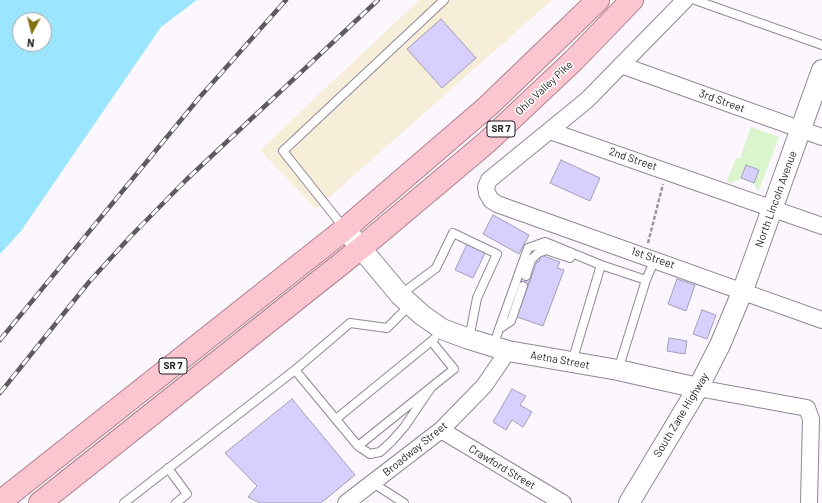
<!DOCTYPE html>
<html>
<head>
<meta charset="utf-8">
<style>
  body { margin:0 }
  #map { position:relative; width:822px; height:503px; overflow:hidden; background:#fcf7fe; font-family:Barlow,sans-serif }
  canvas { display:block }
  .north { position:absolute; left:12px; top:12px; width:40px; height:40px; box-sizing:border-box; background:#fff; border:1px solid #a6a5a7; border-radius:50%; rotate:187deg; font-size:11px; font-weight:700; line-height:16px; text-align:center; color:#211d24 }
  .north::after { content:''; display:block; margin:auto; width:14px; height:18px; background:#83700f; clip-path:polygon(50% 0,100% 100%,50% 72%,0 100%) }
</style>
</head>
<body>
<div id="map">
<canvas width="822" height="503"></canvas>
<div class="north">N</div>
</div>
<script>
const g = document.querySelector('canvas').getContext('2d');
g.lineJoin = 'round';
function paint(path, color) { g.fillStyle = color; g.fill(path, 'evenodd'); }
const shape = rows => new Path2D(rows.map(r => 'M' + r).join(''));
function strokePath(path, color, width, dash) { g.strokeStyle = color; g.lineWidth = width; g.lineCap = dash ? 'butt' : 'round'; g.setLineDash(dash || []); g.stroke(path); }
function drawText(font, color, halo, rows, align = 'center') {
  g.font = font + ' Barlow,sans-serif'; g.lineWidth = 3; g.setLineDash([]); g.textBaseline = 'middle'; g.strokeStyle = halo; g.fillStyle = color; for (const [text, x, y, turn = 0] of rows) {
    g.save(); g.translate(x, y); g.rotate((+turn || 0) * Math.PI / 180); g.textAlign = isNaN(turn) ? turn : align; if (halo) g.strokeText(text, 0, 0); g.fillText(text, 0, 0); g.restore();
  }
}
paint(shape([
  [419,0,552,0,316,209,260,150]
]), '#f7eed9');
paint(shape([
  [751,127,779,137,758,192,754,183,759,170,746,166,741,178,731,183,727,181,736,158,740,159]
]), '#daf4cd');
paint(shape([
  [0,0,197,0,161,27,21,231,0,254],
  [20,20,44,20,44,44,20,44]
]), '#9be5fe');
const building = shape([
  [441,19,476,58,442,88,407,49,441,19],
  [561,160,600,178,590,201,550,183,561,160],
  [746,165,759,170,754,183,741,178,746,165],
  [493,215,529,235,519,254,483,234,493,215],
  [468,242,486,251,473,278,455,270,468,242],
  [541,255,560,262,557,268,564,270,543,326,517,317,537,261,539,262,541,255],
  [523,275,531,278,527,287,519,284,523,275],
  [677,279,695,285,686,311,668,304,677,279],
  [702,310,716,315,707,339,693,334,702,310],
  [669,338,687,341,685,354,667,351,669,338],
  [512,389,526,396,520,405,532,412,523,427,512,420,506,430,493,422,512,389],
  [292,399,355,475,321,503,260,503,248,497,257,486,225,453,292,399]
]);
paint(building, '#d7cffe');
strokePath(building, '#a29fb2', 1);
const service = shape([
  [695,0,822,45],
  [345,229,283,151,444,0],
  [526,276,531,260,538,253,546,250,570,258],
  [646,280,655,259],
  [400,295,436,268,453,233,497,254,477,298,469,339],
  [499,329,511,321,523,286],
  [493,346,528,248,545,242,601,265],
  [572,362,601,265,646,280,618,370],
  [295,370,358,446,370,454,380,452,392,441,405,426,430,389],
  [336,419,434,339],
  [358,446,454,369,432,342],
  [168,468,187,494,176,503],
  [373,483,404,503],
  [124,503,295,370,350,323,387,328,410,305]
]);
const minor = shape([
  [685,0,587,100,489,180,486,187,487,193,491,200,497,204,822,320],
  [621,65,822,137],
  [550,131,822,226],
  [698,388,807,408,811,419,809,503],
  [441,430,563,503],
  [346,503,441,430,484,386,508,351]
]);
const tertiary = shape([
  [345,229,400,295,422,315,442,329,469,339,508,351,618,370,698,388],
  [629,503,698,388,720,345,743,290,822,70]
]);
const trunk = shape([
  [0,502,345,229,488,106,598,0],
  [40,503,361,248,487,142,574,60,632,0]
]);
strokePath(service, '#918697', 10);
strokePath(minor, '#918697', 18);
strokePath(tertiary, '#918697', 22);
strokePath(trunk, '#af818d', 24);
strokePath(shape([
  [648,243,663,184]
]), '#9a969d', 2.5, [4, 2]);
strokePath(service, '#fff', 8);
strokePath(minor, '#fff', 16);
strokePath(tertiary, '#fff', 20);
strokePath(trunk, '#fcc6d0', 22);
const rail = shape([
  [0,340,199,98,286,0],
  [0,393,89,282,130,237,186,180,378,0]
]);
strokePath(rail, '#5e5a61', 4.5);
strokePath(rail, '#fff', 3, [9]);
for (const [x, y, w] of [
  [501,129,28],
  [173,366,28]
]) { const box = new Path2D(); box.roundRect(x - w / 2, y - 8, w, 16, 3); g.fillStyle = '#fff'; g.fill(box); strokePath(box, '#211d24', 1); }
drawText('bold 10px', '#211d24', null, [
  ["SR 7",501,129],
  ["SR 7",173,366]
]);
drawText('11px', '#211d24', '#fff', [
  ["Ohio Valley Pike",544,88,-43],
  ["3rd Street",722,101,20],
  ["2nd Street",633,159,19],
  ["North Lincoln Avenue",776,199,-70],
  ["1st Street",653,258,19],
  ["Aetna Street",560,360,10],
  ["South Zane Highway",681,415,-59],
  ["Broadway Street",415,449,-39],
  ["Crawford Street",502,467,31]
]);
</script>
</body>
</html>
